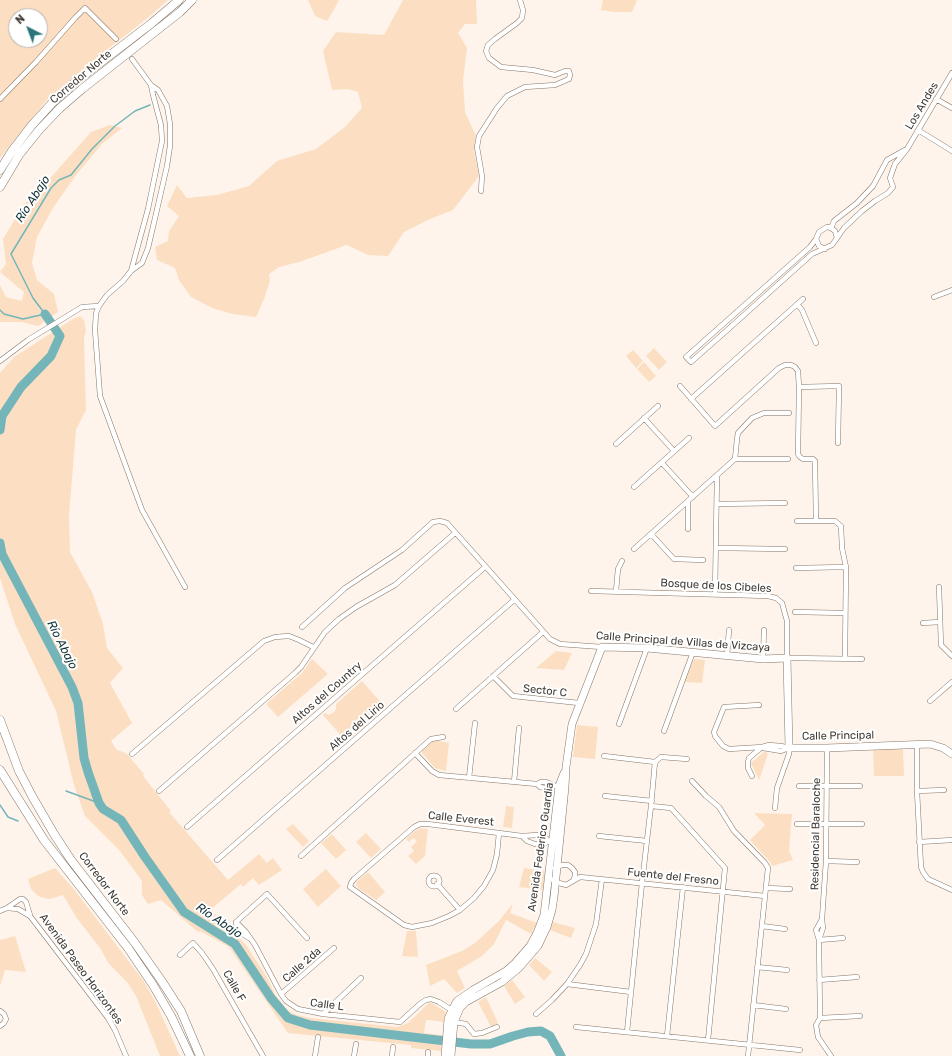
<!DOCTYPE html>
<html>
<head>
<meta charset="utf-8">
<style>
  body { margin:0 }
  #map { position:relative; width:952px; height:1056px; overflow:hidden; background:#fef4eb; font-family:Rubik,sans-serif }
  canvas { display:block }
  .north { position:absolute; left:8px; top:8px; width:40px; height:40px; box-sizing:border-box; background:#fff; border:1px solid #b3b1ae; border-radius:50%; rotate:318deg; font-size:11px; font-weight:700; line-height:16px; text-align:center; color:#413b35 }
  .north::after { content:''; display:block; margin:auto; width:14px; height:18px; background:#2b757a; clip-path:polygon(50% 0,100% 100%,50% 72%,0 100%) }
</style>
</head>
<body>
<div id="map">
<canvas width="952" height="1056"></canvas>
<div class="north">N</div>
</div>
<script>
const g = document.querySelector('canvas').getContext('2d');
g.lineJoin = 'round';
function paint(path, color) { g.fillStyle = color; g.fill(path, 'evenodd'); }
const shape = rows => new Path2D(rows.map(r => 'M' + r).join(''));
function strokePath(path, color, width, dash) { g.strokeStyle = color; g.lineWidth = width; g.lineCap = dash ? 'butt' : 'round'; g.setLineDash(dash || []); g.stroke(path); }
function drawText(font, color, halo, rows, align = 'center') {
  g.font = font + ' Rubik,sans-serif'; g.lineWidth = 4; g.setLineDash([]); g.textBaseline = 'middle'; g.strokeStyle = halo; g.fillStyle = color; for (const [text, x, y, turn = 0] of rows) {
    g.save(); g.translate(x, y); g.rotate((+turn || 0) * Math.PI / 180); g.textAlign = isNaN(turn) ? turn : align; if (halo) g.strokeText(text, 0, 0); g.fillText(text, 0, 0); g.restore();
  }
}
paint(shape([
  [0,0,168,0,150,16,94,60,46,101,0,158],
  [16,16,40,16,40,40,16,40],
  [308,0,339,0,335,8,327,21,315,16],
  [403,0,476,0,477,24,465,24,458,33,467,48,463,81,465,112,476,136,474,150,479,176,453,210,430,219,404,232,388,256,368,255,347,245,299,262,279,267,269,274,270,281,264,299,256,317,232,314,212,308,191,297,179,280,175,268,157,260,155,247,168,241,169,231,179,216,167,206,177,185,187,198,217,195,249,186,277,161,316,149,345,127,362,108,358,92,347,89,332,90,323,51,336,32,384,35],
  [603,0,637,0,632,12,615,12,601,10],
  [110,125,122,128,103,143,76,175,53,208,37,237,32,263,37,280,54,294,58,312,38,326,21,322,0,322,0,285,6,297,22,301,24,292,0,272,6,264,3,239,24,204,45,184,91,132],
  [80,316,84,320,86,331,84,338,86,410,76,430,69,516,70,552,92,592,103,624,107,648,123,668,110,683,132,723,111,741,117,750,126,753,144,774,143,776,171,811,169,812,228,880,259,854,267,863,273,858,282,870,259,885,253,878,243,887,241,884,210,910,230,928,246,945,267,977,276,996,287,1010,297,1015,310,1018,397,1027,408,1023,430,1002,446,1012,444,1022,426,1020,424,1033,442,1035,441,1051,411,1048,411,1045,288,1033,229,947,200,931,198,932,161,900,148,904,142,895,142,881,120,851,85,816,74,785,56,711,15,624,0,578,0,373,14,357,73,319],
  [654,348,667,362,659,370,646,356],
  [633,350,643,361,636,368,626,356],
  [644,362,656,376,649,382,637,369],
  [556,651,572,653,564,670,536,668],
  [312,659,328,674,278,717,266,704,302,673],
  [694,659,705,660,702,683,684,682],
  [362,681,385,707,360,729,355,728,349,731,347,734,347,740,346,741,323,715,325,713,329,715,334,712,336,709,336,704],
  [577,725,598,727,595,759,573,757],
  [434,740,449,743,446,771,435,768,422,753,422,751],
  [873,749,903,749,904,776,874,776],
  [765,751,768,754,759,780,751,763],
  [506,806,514,807,512,828,503,827],
  [754,813,792,814,789,851,793,860,772,866,770,862,750,840,765,825],
  [293,824,309,841,303,847,286,829],
  [420,828,428,829,425,856,416,864,408,856,414,851,411,847,417,841,413,838,409,842,406,839,415,831],
  [366,833,381,849,371,858,356,842],
  [332,834,346,850,336,859,321,843],
  [55,868,73,888,143,980,156,1003,180,1056,160,1056,136,996,127,982,109,964,100,948,76,917,63,895,50,899,44,898,38,896,31,889,28,879],
  [524,868,545,871,543,890,519,887],
  [326,869,341,886,318,907,303,889],
  [368,872,385,892,376,900,358,888,356,884,357,881],
  [513,903,510,913,537,923,531,934,506,920,494,944,482,956,457,971,465,988,457,993,444,979,430,986,426,965,462,951,475,943,499,921],
  [553,922,575,928,571,938,550,930],
  [407,931,416,931,418,957,402,956],
  [15,936,26,972,5,970,0,986,0,940],
  [535,958,552,972,544,981,529,965],
  [512,980,525,997,515,1004,504,986],
  [486,997,498,1023,491,1027,478,1002]
]), '#fcdfc2');
strokePath(shape([
  [0,310,4,314,23,319,45,314,33,298,11,254,51,188,59,180,71,175,92,149,115,126,135,111,150,105],
  [66,791,99,803],
  [0,805,8,817,18,821]
]), '#74b5ba', 1.5);
strokePath(shape([
  [0,430,2,416,21,387,51,356,60,336,45,314],
  [0,543,2,554,72,687,78,703,84,758,88,772,99,803,103,809,121,820,145,857,184,912,235,944,271,998,288,1018,310,1025,471,1044,490,1044,513,1036,528,1032,541,1031,550,1036,561,1056]
]), '#74b5ba', 9);
const street = shape([
  [132,59,151,85,158,90,167,106,170,124,170,146,167,166,156,214,148,248,142,263,131,271,123,281,107,295,99,306,96,313,95,330,100,396,142,510,185,587],
  [0,99,36,62,75,18,85,8,116,39],
  [936,99,952,108],
  [918,130,952,151],
  [481,191,482,176,477,147,479,136,497,108,507,96,525,87,555,85,569,79,570,75,569,71,565,71,555,75,533,70,501,67,489,58,486,51,488,45,495,39,517,23,522,18,523,10,520,0],
  [831,228,834,221,857,203,873,186,887,160,905,150],
  [837,238,835,231,831,228,827,227,819,232,816,239,810,247,686,357,691,362,725,332,812,254,832,245,844,228,862,211,875,201,888,193,893,187,890,178,895,164,907,149,952,73],
  [816,239,819,246,825,249],
  [131,271,148,209,162,141,161,125,153,95,151,85],
  [934,297,952,290],
  [797,304,802,310,816,343],
  [0,361,28,340,82,307,99,306],
  [680,386,715,426,779,368,785,365,791,365,795,367,798,371,799,387,798,454,800,457,803,459,813,459,815,461,816,521],
  [799,387,839,386,838,443],
  [691,399,803,299],
  [644,418,674,451],
  [616,444,658,406],
  [735,459,737,439,738,433,752,418,764,413,789,413],
  [662,463,693,497],
  [634,487,689,438],
  [688,501,688,529],
  [717,504,785,503],
  [797,521,835,521,841,526,842,548,846,567,845,659],
  [651,534,674,559,703,560],
  [716,548,785,549],
  [634,549,735,459,788,459],
  [796,568,846,567],
  [939,587,941,645,952,656],
  [591,591,768,596,776,598,782,603,787,621,787,658,862,659],
  [616,591,618,569,622,561],
  [715,594,717,475],
  [795,612,845,613],
  [923,623,940,622],
  [302,627,345,588,402,550,433,522,440,521,447,523,550,639,560,644,602,647],
  [727,656,729,630],
  [763,659,764,630],
  [493,676,513,696,579,703],
  [930,701,952,682],
  [759,705,724,707,714,732,715,736,723,746,729,749,762,747,769,745,781,746,789,748],
  [456,709,543,632],
  [619,724,647,648],
  [664,731,693,652],
  [917,745,917,791,921,867,923,872,928,879,952,890],
  [763,748,781,751,789,748],
  [415,753,432,771,439,775,537,784,540,787,545,788,550,788,554,786],
  [132,754,264,641,275,637,289,636,299,640,313,647],
  [604,756,655,762],
  [752,776,748,768,748,762,749,758,762,747],
  [469,778,475,723],
  [692,781,706,796,719,807,734,831,765,863,768,868,748,1056],
  [514,782,519,728],
  [537,784,541,782,546,782,556,786],
  [799,786,860,786],
  [159,791,295,673,301,667,325,632,339,619,356,607,395,585,455,533],
  [917,791,944,790],
  [605,796,652,801],
  [651,806,671,808,725,868,708,1040],
  [775,808,777,788,789,754,789,748],
  [797,824,862,824],
  [187,827,485,567],
  [499,833,497,854,493,870,484,886,474,898,460,910,449,916,432,923,412,927,404,925,350,887,351,883,354,879,414,827,420,824,428,824,499,833,522,836,537,835,545,837,549,841,554,841],
  [522,836,527,841,535,844,544,844,549,841],
  [599,836,647,841],
  [919,842,952,840],
  [301,856,431,739,443,737],
  [217,860,514,600],
  [826,861,857,862],
  '428.5 881a5.5 5.5 0 1 1 11 0a5.5 5.5 0 1 1-11 0Z',
  [549,879,555,880,559,883,566,885,573,881,575,876,575,872,572,868,568,865,562,865,555,868],
  [573,881,580,877,765,896],
  [437,884,460,910],
  [766,888,790,889],
  [7,908,20,899,23,899,26,902,30,915],
  [0,911,7,908,18,909,30,916,108,1018,115,1030,126,1056],
  [822,919,816,930,819,940,820,1018,816,1025,818,1037,831,1056],
  [236,922,246,932,255,945,281,994,286,1001,298,1009,323,1014,400,1022,421,1003,426,1000,431,999,439,1002,453,1011],
  [236,922,267,894,307,938],
  [236,922,237,928,241,933,249,938],
  [762,926,785,929],
  [819,940,823,928,822,919,826,861,827,748],
  [819,940,843,938],
  [180,955,193,943,202,953,213,969,263,1056],
  [757,967,787,970],
  [819,980,857,977],
  [567,984,631,992],
  [281,994,334,948],
  [753,1005,786,1009],
  [0,1011,4,1014,6,1019,4,1023,0,1026],
  [323,1014,361,978],
  [536,1014,552,1000,567,984,580,965,586,954,596,924,602,879],
  [820,1018,860,1016],
  [454,1022,466,1024,474,1034,482,1033,497,1027],
  [576,1027,800,1050],
  [627,1032,642,883,651,806,655,762,661,757,687,759],
  [667,1036,683,887],
  [315,1056,318,1037],
  [354,1056,356,1044],
  [392,1056,393,1047],
  [428,1056,428,1052]
]);
const secondary = shape([
  [445,1056,448,1019,452,1010,457,1001,473,990,506,971,515,963,530,946,537,933,544,915,559,786,564,773],
  [451,1056,454,1022,460,1008,466,1002,502,982,519,968,538,946,547,927,552,910,554,897,565,787,566,767,572,724,602,647,647,648,763,659,787,658,789,748,827,748,930,744,943,748,952,754]
]);
const highway = shape([
  [0,170,12,151,32,125,54,101,75,82,152,23,179,0],
  [0,187,19,155,39,130,60,108,82,89,180,12,192,0],
  [0,720,19,771,32,796,54,834,71,860,135,943,161,980,181,1011,200,1056],
  [0,770,44,840,128,948,153,985,171,1016,190,1056]
]);
strokePath(street, '#857668', 5.5);
strokePath(secondary, '#857668', 8);
strokePath(highway, '#857668', 9);
strokePath(street, '#fff', 4.5);
strokePath(secondary, '#fff', 7);
strokePath(highway, '#fff', 8);
drawText('11px', '#413b35', '#fff', [
  ["Corredor Norte",81,77,-40],
  ["Los Andes",922,106,-59],
  ["Bosque de los Cibeles",716,586,3],
  ["Calle Principal de Villas de Vizcaya",683,642,4],
  ["Sector C",545,691,6],
  ["Altos del Country",327,693,-41],
  ["Altos del Lirio",357,726,-41],
  ["Calle Principal",838,736,-1],
  ["Calle Everest",461,819,6],
  ["Residencial Baraloche",816,834,-89],
  ["Avenida Federico Guardia",541,847,-82],
  ["Fuente del Fresno",673,877,6],
  ["Corredor Norte",104,884,53],
  ["Calle 2da",302,965,-41],
  ["Avenida Paseo Horizontes",81,969,54],
  ["Calle F",234,986,60],
  ["Calle L",327,1005,7]
]);
drawText('italic 12px', '#143538', '#fff', [
  ["Río Abajo",33,199,-57],
  ["Río Abajo",62,645,63],
  ["Río Abajo",219,921,34]
]);
</script>
</body>
</html>
